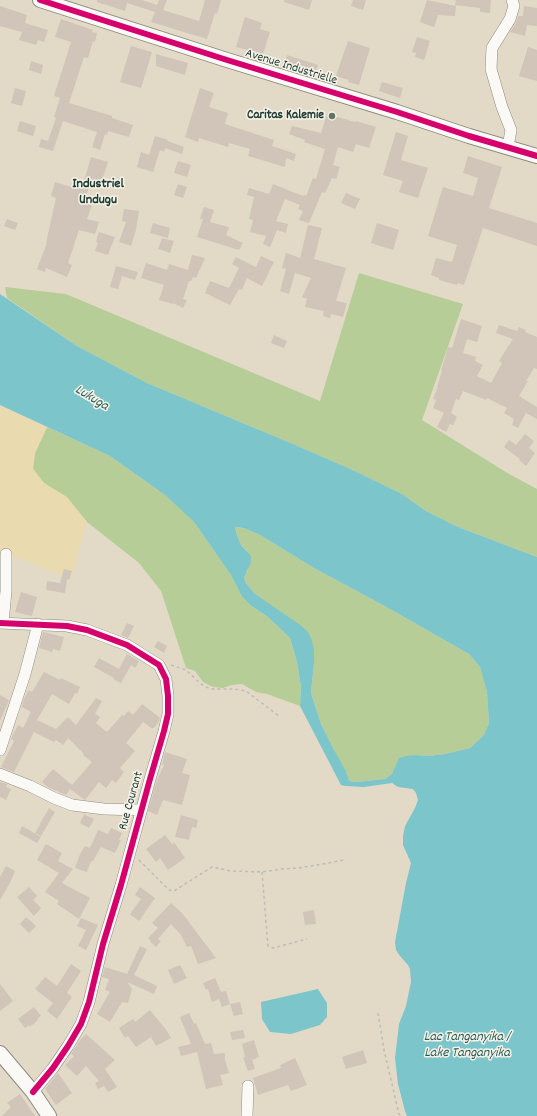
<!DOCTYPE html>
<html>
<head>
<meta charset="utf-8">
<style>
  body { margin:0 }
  canvas { display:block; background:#e2dac6 }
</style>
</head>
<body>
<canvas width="537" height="1116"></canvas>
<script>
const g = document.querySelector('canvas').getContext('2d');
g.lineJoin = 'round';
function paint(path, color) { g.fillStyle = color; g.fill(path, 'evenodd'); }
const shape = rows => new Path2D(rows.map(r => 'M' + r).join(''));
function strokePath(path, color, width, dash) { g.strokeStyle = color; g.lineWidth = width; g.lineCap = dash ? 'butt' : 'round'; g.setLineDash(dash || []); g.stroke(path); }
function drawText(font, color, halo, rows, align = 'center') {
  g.font = font + ' Dekko,sans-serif'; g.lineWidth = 3; g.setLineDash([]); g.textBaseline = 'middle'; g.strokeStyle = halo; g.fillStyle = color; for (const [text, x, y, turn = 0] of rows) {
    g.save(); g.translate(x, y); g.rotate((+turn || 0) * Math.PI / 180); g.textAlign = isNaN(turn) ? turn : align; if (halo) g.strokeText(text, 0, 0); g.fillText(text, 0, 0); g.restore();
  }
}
paint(shape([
  [359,273,463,304,422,420,509,474,537,489,537,557,458,527,426,511,402,494,355,471,293,444,147,383,77,346,7,298,5,287,66,294,320,401],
  [47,427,110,456,165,495,194,522,231,575,241,595,250,605,268,617,290,638,297,662,301,687,300,706,267,694,256,692,242,684,232,685,223,688,213,687,203,682,195,671,186,668,161,591,139,563,87,522,67,498,44,483,33,469,35,453],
  [236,527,244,528,260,535,314,568,390,609,469,654,480,667,487,692,489,723,484,735,470,748,445,754,428,756,416,755,400,758,392,774,385,779,357,782,349,781,346,771,334,751,321,724,311,693,314,663,314,649,289,618,254,593,246,583,244,578,248,570,247,551,241,545,237,535,235,528]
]), '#b7cd97');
paint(shape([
  [2,406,47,427,35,453,33,469,44,483,67,497,87,522,71,579,0,551,0,410]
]), '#e9dab0');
paint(shape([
  [0,294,77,346,147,383,293,444,355,471,402,494,426,511,458,527,537,557,537,1116,407,1116,405,1111,398,1084,395,1058,399,1024,406,1006,411,982,410,969,408,965,400,956,396,950,395,942,406,883,411,863,403,845,403,836,405,826,415,808,418,800,416,793,413,789,398,787,392,783,364,787,345,786,341,785,300,706,301,687,297,662,290,638,268,617,250,605,241,595,231,575,194,522,165,495,110,456,0,405],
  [236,527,244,528,260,535,314,568,390,609,469,654,480,667,487,692,489,723,484,735,470,748,445,754,428,756,416,755,406,756,399,758,392,774,385,779,357,782,349,781,346,771,334,750,321,724,311,693,314,663,314,649,311,638,307,631,300,625,254,593,246,583,244,578,251,562,251,556,241,545,237,535,235,528],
  [318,989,327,1003,327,1017,320,1025,291,1034,270,1032,262,1019,261,1002]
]), '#7cc5cb');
paint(shape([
  [97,0,142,0,157,5,159,0,167,0,163,10,199,21,205,0,221,0,217,14,215,13,207,39,151,22,155,12,127,3,125,11,97,2],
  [284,0,312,0,309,10,284,2],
  [353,0,366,0,363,10,351,6],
  [427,0,456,6,455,16,438,15,434,27,420,22],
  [456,0,491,0,490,13,480,12,480,8,455,5],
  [0,6,27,15,25,23,48,30,44,42,38,40,36,45,19,40,22,32,0,26],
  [524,6,537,8,537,26,527,25,525,36,510,32,516,23,518,16,523,16],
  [245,17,262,23,260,29,270,32,263,54,236,47],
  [61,19,93,30,92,32,97,33,95,42,93,41,88,58,84,57,69,103,112,116,112,118,133,125,129,137,108,131,107,135,105,134,100,150,92,147,97,132,63,121,53,151,39,147,41,139,48,141,56,118,54,117,60,98,54,96,71,42,55,37],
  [417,37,430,41,424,60,415,57,416,53,412,52],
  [348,41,370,48,359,85,348,82,349,80,336,76],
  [131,46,152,52,141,88,120,82],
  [528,47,537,50,537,81,519,76],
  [156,54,188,63,185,75,156,66],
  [287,55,318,65,315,73,285,63],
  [31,61,43,65,41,74,29,70],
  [382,82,403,88,400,98,379,91],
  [15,88,26,91,22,106,11,103],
  [200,88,214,93,209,107,228,113,225,124,274,140,272,146,296,154,294,161,286,158,285,167,248,156,250,149,229,143,228,147,199,138,198,142,185,137],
  [327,114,355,122,356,121,376,127,369,148,356,144,353,152,338,147,333,165,340,167,336,179,332,178,325,193,322,192,309,223,299,220,303,211,298,209,300,205,285,199,276,221,288,224,286,233,277,230,270,247,263,244,266,236,250,232,253,220,249,219,254,197,247,195,249,188,269,194,273,184,303,196,304,195,306,196,313,178,316,179,325,149,304,142,305,140,289,134,292,126,321,133],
  [20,121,36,126,33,136,17,131],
  [396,132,408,136,401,160,428,168,418,198,399,192,403,181,383,175],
  [155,136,168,140,167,141,184,147,182,154,165,148,164,152,160,150,153,172,137,167,141,152,149,155],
  [468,156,502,167,489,208,537,223,537,246,483,228,464,285,458,283,457,285,439,280,439,278,431,275,436,258,452,262,457,245,428,236,443,187,473,196,478,178,463,173],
  [91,157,108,162,100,186,84,181],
  [178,161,191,165,187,177,174,173],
  [55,182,78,189,81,182,90,184,84,203,92,205,87,219,99,222,95,234,79,230,68,263,72,265,67,277,46,268,45,272,37,269,47,243,46,243,56,198,51,196],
  [178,184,187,187,183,198,174,195],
  [346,193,360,199,355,209,341,203],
  [204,207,214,210,210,222,229,227,226,235,243,243,239,250,197,237,203,219,200,219],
  [124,209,139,211,136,230,131,246,119,242,126,222,122,221],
  [7,219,18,223,15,230,4,226],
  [153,223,170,228,168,238,150,233],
  [377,223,399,230,393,250,371,243],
  [308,225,322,228,314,259,346,268,336,301,347,303,343,317,331,314,330,318,323,316,324,311,305,307,307,299,302,297,311,278,295,273,289,294,280,291,286,269,282,268,286,253,300,258],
  [99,232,115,237,108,255,95,251,98,243,96,242],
  [162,238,174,241,170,253,158,249],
  [192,255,205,258,196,278,193,277,191,281,189,281,183,299,187,300,183,308,173,303,173,304,159,300,164,285,141,278,146,263,167,270,169,264,188,270],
  [261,256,274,262,262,286,247,278,242,290,239,289,230,305,205,293,210,281,229,288,239,268,232,264,236,257,256,267],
  [116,266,138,272,135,280,122,276,118,289,110,287],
  [461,319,482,326,477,342,467,339,463,353,476,357,475,361,483,365,477,376,491,383,502,363,499,361,513,339,496,333,499,325,517,331,519,327,526,330,525,332,537,337,537,369,534,368,526,381,528,381,519,396,537,407,537,419,526,413,518,428,512,425,514,419,504,413,507,408,487,398,486,400,463,391,459,400,456,399,451,413,457,417,453,425,450,424,446,432,437,427,444,413,433,408,436,400,433,399,438,387,437,387,442,371,441,371,448,347,452,348],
  [274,335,287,341,284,348,271,343],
  [525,434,534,441,529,448,535,453,526,466,519,460,520,459,504,447,509,440,516,445],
  [64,569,72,571,69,580,67,579,65,593,46,590,47,581,60,583],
  [21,592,37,597,32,616,15,612],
  [127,623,134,626,128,638,121,635],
  [43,632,64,637,60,651,53,649,52,652,39,648],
  [158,641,167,646,164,653,154,647],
  [127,654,139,661,135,668,131,665,121,683,113,679,114,678,94,667,99,658,119,669],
  [44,672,60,680,61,678,80,687,77,694,75,693,69,704,52,694,37,720,56,729,68,717,76,725,96,698,102,701,95,714,100,717,96,723,107,732,122,715,124,716,128,711,133,715,142,704,160,718,159,721,154,728,151,728,143,722,126,743,135,751,120,768,124,772,116,783,112,780,106,788,99,782,85,800,70,789,66,795,48,787,42,782,53,769,72,785,92,762,83,755,84,754,68,738,63,745,56,740,54,742,34,732,14,772,1,767,14,741,11,739,18,725,23,728,31,712,22,707,24,699,29,690,32,692],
  [0,695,9,700,0,721],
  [165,752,187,759,182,773,190,775,182,805,163,800,157,815,148,811,157,780,164,765,162,764],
  [0,782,7,784,6,787,11,789,6,800,1,797,0,799],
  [49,808,55,812,41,836,35,833],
  [84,814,94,819,89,828,80,823],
  [181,815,198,820,196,828,192,827,189,840,175,837],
  [22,826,41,837,37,843,19,833],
  [111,828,122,833,119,840,121,840,115,853,101,847,93,861,91,861,87,872,75,868,80,854,85,846,90,848,98,830,108,834],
  [165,835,173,845,174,842,185,858,168,870,160,858,156,862,146,849],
  [46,844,62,853,58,861,73,869,62,883,90,898,79,919,57,904,59,901,45,892,59,873,37,860],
  [6,866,15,871,11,881,0,900,0,877],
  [29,887,37,896,33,900,41,908,34,916,17,897],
  [140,887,155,898,139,921,130,914,141,899,135,895],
  [171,903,182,913,216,958,198,964,191,946,187,947,181,935,171,924,158,939,161,941,156,947,150,941,151,941,148,938,158,928,152,923],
  [314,910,316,924,305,925,303,912],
  [26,917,36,926,29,933,20,924],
  [81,918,98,925,86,950,78,946,86,930,77,926],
  [140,946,147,949,134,975,157,986,154,994,127,982,132,989,128,1003,122,1002,110,1022,97,1014,110,992,105,990,109,979,102,977,105,967,127,974],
  [71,964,81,971,67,993,72,997,57,1019,47,1011,53,1003,35,989,45,977,57,986],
  [180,965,187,978,174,984,168,970],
  [215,978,221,992,226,991,230,1004,222,1007,219,999,212,1002,208,989,206,990,203,983],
  [0,984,13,1001,0,1011],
  [240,1002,243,1014,234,1016,230,1004],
  [34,1007,41,1016,37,1019,38,1020,30,1027,29,1025,25,1028,18,1019],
  [150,1010,167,1031,171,1038,156,1046,151,1037,136,1047,128,1036,125,1038,119,1028,133,1019,135,1022],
  [189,1013,194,1024,196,1023,205,1044,211,1043,214,1054,225,1053,225,1060,229,1073,220,1075,223,1085,206,1089,197,1052,181,1056,178,1047,191,1044,180,1017],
  [243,1030,245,1038,232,1040,230,1032],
  [86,1034,115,1060,105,1069,117,1087,108,1092,104,1086,98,1089,95,1083,99,1081,86,1066,77,1076,65,1065,74,1056,71,1054,80,1040],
  [254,1040,259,1057,252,1060,255,1069,248,1071,243,1058,245,1057,242,1044],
  [363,1050,367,1063,346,1069,342,1057],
  [295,1058,307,1085,291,1091,288,1085,258,1095,253,1078,281,1068,280,1065],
  [58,1073,72,1093,56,1105,45,1089],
  [20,1094,35,1116,2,1116,11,1107,7,1103]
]), '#d1c4b8');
const minor = shape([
  [508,147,511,130,502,107,491,69,492,48,510,19,514,6,512,0],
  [0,623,67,626,87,630,127,645,159,665,166,679,168,696,168,714,164,731,150,779,121,885,103,944,89,1002,81,1024,68,1046,53,1068,33,1092],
  [3,623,6,591,6,554],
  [0,750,25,674,38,624],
  [0,774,30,786,54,798,72,805,104,809,141,810],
  [247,1116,248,1086]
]);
const tertiary = shape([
  [40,0,227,60,397,112,469,136,537,156],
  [0,1053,33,1092,49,1116]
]);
strokePath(minor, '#8c8d81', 12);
strokePath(tertiary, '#8c8d81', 16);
strokePath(shape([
  [171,665,186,670,201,684,210,689,233,689,246,691,279,716],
  [139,860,169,890,174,891,212,867,231,871,262,872,281,869,299,868,345,860],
  [262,872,268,946,273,948,307,939],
  [378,1013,384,1050,399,1114,401,1116]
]), '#bcbdb8', 1.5, [3, 3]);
strokePath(minor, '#fbf9f6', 11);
strokePath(tertiary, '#fbf9f6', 14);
strokePath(shape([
  [40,0,227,60,397,112,469,136,537,156],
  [0,623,67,626,87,630,127,645,159,665,166,679,168,696,168,714,164,731,150,779,121,885,103,944,89,1002,81,1024,68,1046,53,1068,33,1092]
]), '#d6006c', 6);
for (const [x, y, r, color] of [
  [332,116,4,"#637467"]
]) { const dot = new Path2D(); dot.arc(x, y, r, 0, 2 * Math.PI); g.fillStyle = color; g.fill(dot); strokePath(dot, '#f7f3e8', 1.5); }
drawText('13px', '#1f3d34', '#f7f3e8', [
  ["Avenue Industrielle",291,68,17],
  ["Rue Courant",132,801,-74]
]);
drawText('bold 13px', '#1f3d34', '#f7f3e8', [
  ["Caritas Kalemie",324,116]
], 'right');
drawText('bold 14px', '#1f3d34', '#f7f3e8', [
  ["Industriel",98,185],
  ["Undugu",98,201]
]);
drawText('italic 14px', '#2c5d5a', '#f7f3e8', [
  ["Lukuga",91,399,31],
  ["Lac Tanganyika /",467,1038],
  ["Lake Tanganyika",467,1054]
]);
</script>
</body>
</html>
